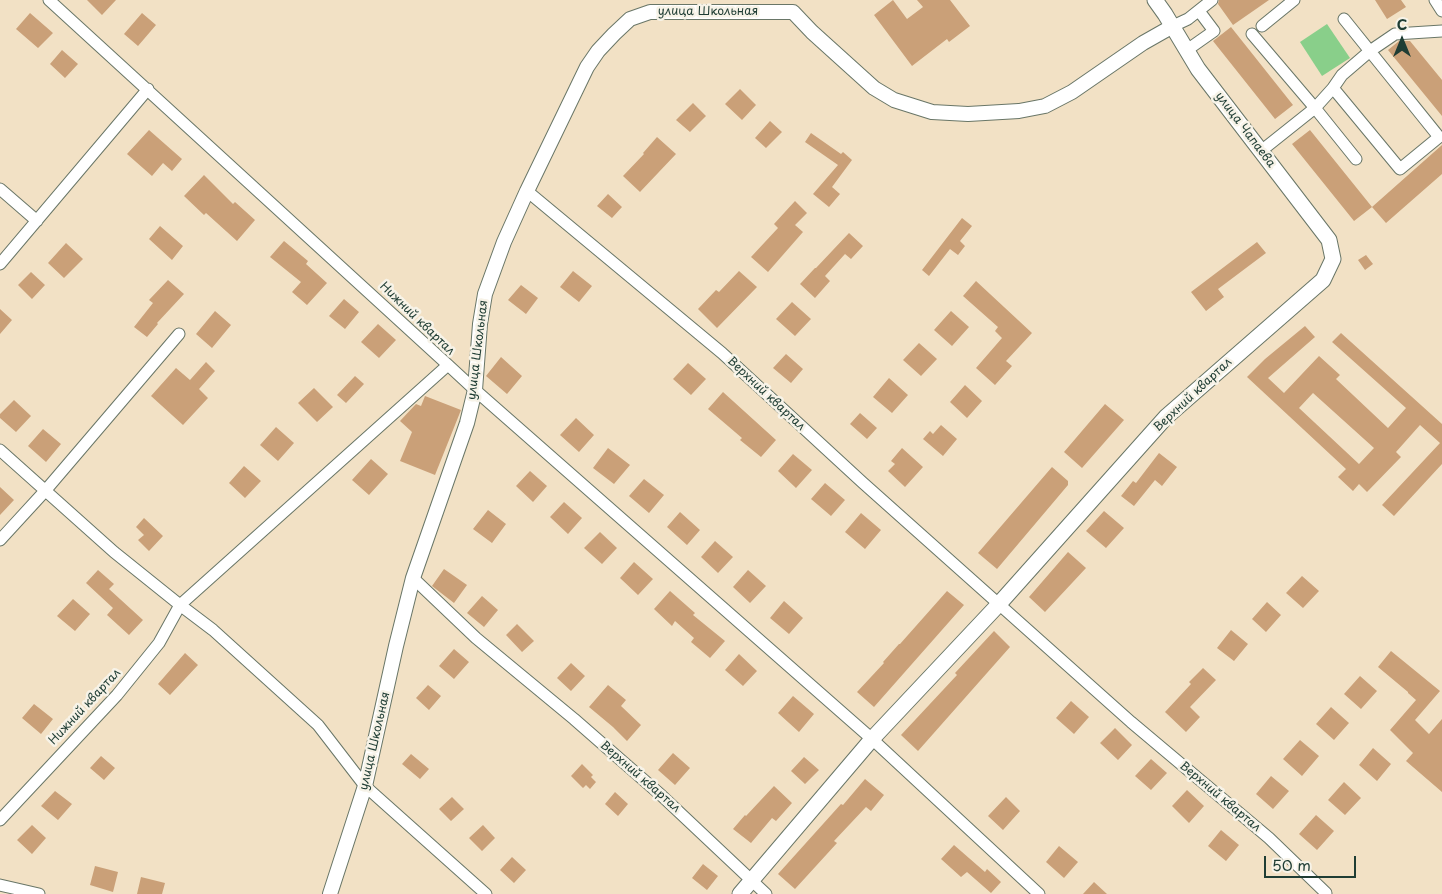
<!DOCTYPE html>
<html>
<head>
<meta charset="utf-8">
<style>
  body { margin:0 }
  #map { position:relative; width:1442px; height:894px; overflow:hidden; background:#f2e1c5; font-family:"Playpen Sans",sans-serif }
  canvas { display:block }
  .north { position:absolute; left:1377px; top:15px; width:50px; height:50px; -webkit-text-stroke:4px #f7f3e8; paint-order:stroke; rotate:0deg; font-size:14px; font-weight:700; line-height:20px; text-align:center; color:#1f3d34 }
  .north::after { content:''; display:block; margin:auto; width:18px; height:22px; background:#1f3d34; clip-path:polygon(50% 0,100% 100%,50% 72%,0 100%) }
  .scale { position:absolute; left:1264px; top:856px; width:92px; height:22px; box-sizing:border-box; border:2px solid #1f3d34; border-top:0; padding-left:6px; font-size:15px; line-height:18px; white-space:nowrap; color:#1f3d34; -webkit-text-stroke:4px #f7f3e8; paint-order:stroke }
</style>
</head>
<body>
<div id="map">
<canvas width="1442" height="894"></canvas>
<div class="north">С</div>
<div class="scale">50 m</div>
</div>
<script>
const g = document.querySelector('canvas').getContext('2d');
g.lineJoin = 'round';
function paint(path, color) { g.fillStyle = color; g.fill(path, 'evenodd'); }
const shape = rows => new Path2D(rows.map(r => 'M' + r).join(''));
function strokePath(path, color, width, dash) { g.strokeStyle = color; g.lineWidth = width; g.lineCap = dash ? 'butt' : 'round'; g.setLineDash(dash || []); g.stroke(path); }
function drawText(font, color, halo, rows, align = 'center') {
  g.font = font + ' "Playpen Sans",sans-serif'; g.lineWidth = 5; g.setLineDash([]); g.textBaseline = 'middle'; g.strokeStyle = halo; g.fillStyle = color; for (const [text, x, y, turn = 0] of rows) {
    g.save(); g.translate(x, y); g.rotate((+turn || 0) * Math.PI / 180); g.textAlign = isNaN(turn) ? turn : align; if (halo) g.strokeText(text, 0, 0); g.fillText(text, 0, 0); g.restore();
  }
}
paint(shape([
  [1327,24,1350,58,1322,76,1300,42]
]), '#89cf8a');
paint(shape([
  [87,0,116,0,102,15],
  [893,0,907,19,923,7,917,0,950,0,970,26,949,42,947,39,912,66,874,15],
  [1219,0,1269,0,1233,25,1218,4],
  [1375,0,1401,0,1406,7,1387,19],
  [30,13,53,33,38,48,16,29],
  [142,13,156,25,138,46,124,34],
  [1231,27,1293,105,1275,119,1213,41],
  [1399,41,1410,41,1442,80,1442,116,1388,50],
  [62,50,78,64,65,78,50,64],
  [740,89,756,105,742,120,725,104],
  [693,103,706,116,690,132,676,120],
  [770,121,782,132,766,148,755,138],
  [149,130,182,159,172,171,163,163,152,176,127,154],
  [1310,130,1372,207,1354,221,1292,144],
  [811,133,841,154,843,152,852,160,832,187,840,194,829,207,813,194,838,165,805,142],
  [657,137,676,154,640,192,623,176,644,154,643,153],
  [1442,145,1442,174,1386,223,1372,207],
  [204,175,233,204,235,202,255,220,237,241,206,213,204,215,184,196],
  [608,194,622,207,612,218,597,206],
  [795,201,807,213,795,225,803,232,768,272,751,257,778,228,774,224],
  [962,218,972,226,960,241,965,246,958,255,950,249,929,276,922,270],
  [160,226,183,246,172,260,149,239],
  [849,233,863,246,851,259,845,254,825,276,830,281,815,298,800,284,815,268,816,268],
  [284,241,308,261,306,264,327,283,307,305,292,292,301,282,270,257],
  [1257,242,1266,253,1218,289,1224,297,1206,311,1191,292],
  [66,243,83,259,64,278,48,263],
  [1366,255,1373,264,1365,270,1358,260],
  [573,271,592,286,579,302,560,287],
  [739,271,757,287,717,328,698,309,716,290,719,292],
  [31,272,45,285,32,299,18,285],
  [168,280,184,294,157,323,158,324,147,337,134,327,153,303,149,300],
  [976,281,1032,333,1006,361,1012,366,995,385,976,368,1002,338,995,331,998,327,963,296],
  [521,285,538,298,526,314,508,300],
  [344,299,359,312,345,329,329,316],
  [792,302,811,319,795,336,776,319],
  [0,309,12,320,0,334],
  [215,311,231,325,212,348,196,334],
  [951,311,969,327,952,346,934,330],
  [378,324,396,340,379,358,361,342],
  [1305,326,1315,337,1268,378,1284,393,1319,356,1340,375,1336,379,1388,428,1406,408,1332,342,1341,333,1442,424,1442,464,1394,516,1382,505,1440,443,1420,425,1396,452,1401,457,1367,492,1359,484,1353,491,1338,477,1346,469,1247,377,1265,359],
  [1313,393,1374,448,1359,464,1299,408],
  [919,343,937,359,921,376,903,360],
  [786,354,803,369,791,383,773,368],
  [501,357,522,376,507,394,486,376],
  [206,362,215,371,199,389,208,398,183,425,151,396,176,368,190,380],
  [688,363,706,379,691,395,673,379],
  [355,376,364,384,346,403,337,395],
  [889,378,908,395,892,413,873,397],
  [965,385,982,401,967,418,950,402],
  [314,388,333,407,317,422,298,403],
  [723,392,776,440,761,457,740,440,742,438,708,409],
  [425,396,461,410,435,475,400,461,412,432,400,421,416,404,421,406],
  [14,400,31,416,16,432,0,418,0,414],
  [1105,404,1124,420,1082,468,1064,452],
  [860,413,877,428,867,439,850,424],
  [576,418,594,435,579,452,560,435],
  [941,425,957,439,943,456,923,439,930,431,933,434],
  [276,427,294,443,278,461,260,445],
  [43,429,61,444,46,462,28,446],
  [608,448,630,465,614,484,593,468],
  [902,448,923,467,905,487,888,471,895,464,891,461],
  [1159,453,1177,467,1162,486,1155,480,1134,506,1121,496,1133,481,1136,483],
  [793,454,812,470,796,488,778,471],
  [371,459,388,474,369,495,352,480],
  [244,466,261,481,245,498,229,483],
  [1052,467,1068,481,1068,485,997,569,978,553],
  [530,471,547,486,533,502,516,486],
  [644,479,664,495,649,513,629,496],
  [825,483,845,500,831,516,811,499],
  [0,487,14,500,0,515],
  [564,502,582,518,568,534,550,517],
  [488,510,506,524,492,543,473,529],
  [1104,511,1124,528,1106,548,1086,531],
  [680,512,700,530,687,545,667,527],
  [861,513,881,530,865,549,845,532],
  [144,518,163,536,149,551,138,540,144,535,136,527],
  [600,532,617,548,602,564,584,548],
  [715,541,733,557,718,573,701,557],
  [1068,552,1086,568,1045,612,1029,597],
  [634,562,653,579,638,595,620,578],
  [444,569,467,585,454,603,432,586],
  [98,570,114,584,109,589,143,620,129,635,107,615,113,608,86,583],
  [748,570,766,586,750,603,733,587],
  [1302,576,1319,591,1303,608,1286,593],
  [670,591,695,613,693,615,725,641,710,658,691,642,694,638,675,621,672,626,654,609],
  [947,591,964,605,874,707,857,692,884,663,883,662,899,644,900,644],
  [482,596,498,610,484,627,467,613],
  [73,599,90,614,75,631,57,616],
  [784,601,803,618,789,634,770,618],
  [1267,602,1281,615,1266,632,1252,619],
  [517,624,534,641,522,652,506,635],
  [1231,630,1248,644,1234,661,1217,648],
  [994,631,1010,647,918,751,901,735,957,675,955,673],
  [454,649,469,662,454,679,439,666],
  [1391,651,1440,691,1415,720,1429,734,1442,719,1442,792,1406,761,1413,753,1390,730,1416,700,1408,693,1408,692,1378,667],
  [185,653,198,665,170,695,158,684],
  [739,654,757,671,743,686,725,670],
  [571,663,585,676,571,691,557,678],
  [1203,668,1216,680,1190,707,1200,717,1186,732,1165,712,1191,684,1189,682],
  [1360,676,1377,691,1361,709,1344,694],
  [428,685,441,696,429,710,416,698],
  [608,685,626,700,621,706,641,725,627,741,613,727,589,707],
  [793,696,814,714,799,732,778,713],
  [1071,701,1089,717,1074,734,1056,718],
  [34,704,53,719,41,734,22,718],
  [1331,707,1349,723,1334,740,1316,724],
  [1115,728,1132,745,1118,760,1100,743],
  [1300,740,1319,756,1302,776,1283,759],
  [1373,748,1391,764,1377,781,1359,765],
  [673,753,690,768,675,785,658,770],
  [411,754,429,769,420,779,402,764],
  [101,756,115,768,104,780,90,768],
  [804,757,819,770,805,784,791,771],
  [1151,759,1167,773,1151,790,1135,776],
  [582,764,593,775,591,777,596,782,590,789,586,785,583,788,571,776],
  [1271,776,1289,791,1273,809,1256,794],
  [865,779,884,795,871,811,866,807,834,841,837,843,795,889,778,874,841,804,843,805],
  [1344,782,1361,798,1345,815,1328,800],
  [774,786,792,803,776,821,772,818,751,843,733,829,745,815,746,816],
  [1187,790,1204,806,1189,823,1172,806],
  [55,791,72,804,58,820,41,806],
  [615,792,628,804,618,816,605,804],
  [452,797,464,809,451,821,439,809],
  [1006,797,1020,811,1003,830,988,816],
  [1316,815,1334,831,1317,850,1299,834],
  [32,825,46,838,32,854,17,840],
  [483,825,495,838,482,851,469,838],
  [1221,830,1239,845,1226,861,1208,846],
  [954,845,985,872,987,869,1001,882,991,893,967,872,961,877,941,859],
  [1059,846,1078,862,1064,878,1046,862],
  [512,857,526,870,514,883,500,870],
  [703,864,718,876,707,890,692,878],
  [95,866,118,872,113,892,90,885],
  [141,877,165,883,162,894,137,894],
  [1094,882,1107,894,1083,894]
]), '#caa078');
const minor = shape([
  [49,0,448,365,475,390,872,739,1039,894],
  [1435,0,1442,11],
  [1344,19,1439,137,1400,169,1333,88,1315,108,1356,159],
  [1173,26,1188,19,1212,0],
  [1262,26,1294,0],
  [1252,34,1315,108,1261,151],
  [1187,50,1214,31,1199,11],
  [1333,88,1342,75,1370,51,1395,34,1442,31],
  [0,189,37,221],
  [527,191,722,353,862,482,1131,722,1269,838,1326,893],
  [0,264,148,89],
  [0,450,114,552,180,605,213,630,318,725,365,786,486,894],
  [0,540,45,491,179,334],
  [413,578,476,638,574,719,662,796,766,894],
  [0,820,117,695,159,643,180,605,448,365],
  [0,885,39,894]
]);
const tertiary = shape([
  [330,894,365,786,396,646,413,578,467,423,475,390,480,324,485,294,504,242,527,191,587,67,598,51,614,34,630,19,650,12,793,12,812,32,874,88,894,100,932,112,968,114,1019,111,1045,106,1072,92,1143,43,1173,26]
]);
const secondary = shape([
  [740,894,872,739,999,604,1166,417,1323,280,1333,259,1329,240,1198,69,1165,14,1155,0]
]);
strokePath(minor, '#697667', 13);
strokePath(tertiary, '#697667', 16);
strokePath(secondary, '#697667', 17);
strokePath(minor, '#fff', 11);
strokePath(tertiary, '#fff', 14);
strokePath(secondary, '#fff', 15);
drawText('12px', '#1f3d34', '#f7f3e8', [
  ["улица Школьная",708,12],
  ["улица Чапаева",1245,130,53],
  ["Нижний квартал",417,319,44],
  ["улица Школьная",478,350,-83],
  ["Верхний квартал",766,394,43],
  ["Верхний квартал",1193,395,-43],
  ["Нижний квартал",85,707,-47],
  ["улица Школьная",375,741,-77],
  ["Верхний квартал",640,777,41],
  ["Верхний квартал",1220,797,40]
]);
</script>
</body>
</html>
